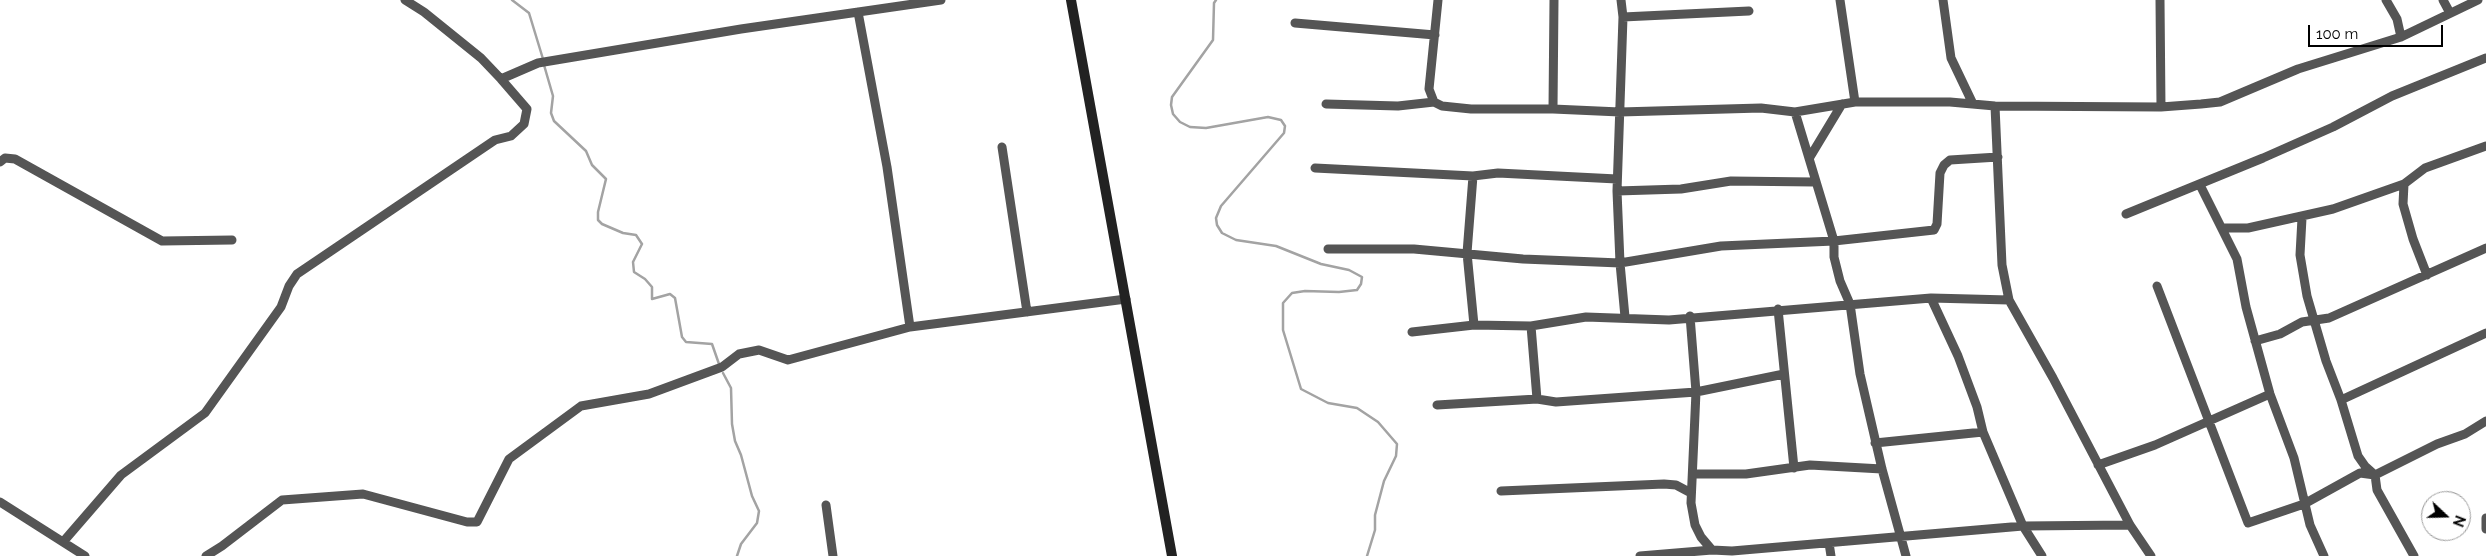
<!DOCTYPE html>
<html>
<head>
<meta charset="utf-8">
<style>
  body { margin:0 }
  #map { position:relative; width:2486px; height:556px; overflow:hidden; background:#fff; font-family:Raleway,sans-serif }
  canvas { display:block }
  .north { position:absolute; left:2421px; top:491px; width:50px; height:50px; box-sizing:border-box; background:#fff; border:1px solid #999; border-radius:50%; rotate:111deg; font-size:14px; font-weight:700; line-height:20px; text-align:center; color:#000 }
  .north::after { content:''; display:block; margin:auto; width:18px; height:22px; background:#000; clip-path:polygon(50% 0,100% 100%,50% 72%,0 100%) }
  .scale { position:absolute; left:2308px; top:25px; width:135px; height:22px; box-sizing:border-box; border:2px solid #000; border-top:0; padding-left:6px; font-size:15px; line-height:18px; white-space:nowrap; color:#000; -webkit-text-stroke:4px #fff; paint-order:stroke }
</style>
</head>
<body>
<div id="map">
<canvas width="2486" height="556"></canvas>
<div class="north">N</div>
<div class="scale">100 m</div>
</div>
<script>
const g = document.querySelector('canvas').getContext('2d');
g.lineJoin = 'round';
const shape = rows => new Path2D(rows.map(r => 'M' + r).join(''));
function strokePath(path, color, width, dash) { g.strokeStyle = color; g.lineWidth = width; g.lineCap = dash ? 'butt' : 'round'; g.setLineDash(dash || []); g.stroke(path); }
strokePath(shape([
  [512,0,529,13,543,59],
  [1216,0,1214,3,1213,40,1172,97,1171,105,1173,114,1180,122,1190,127,1206,128,1268,117,1281,120,1285,126,1284,133,1221,206,1216,218,1217,225,1222,233,1236,240,1276,246,1321,264,1349,270,1362,277,1361,284,1357,290,1339,292,1305,291,1292,293,1283,303,1283,330,1301,389,1328,403,1357,408,1378,422,1397,444,1396,456,1384,481,1375,515,1375,530,1367,556],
  [544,65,553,96,551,113,554,121,586,151,592,165,606,179,598,212,598,220,602,224,623,233,636,235,642,244,633,262,634,272,645,279,652,287,652,299,670,294,675,298,682,337,686,342,712,344,719,364],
  [723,373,731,388,732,424,735,441,741,455,752,496,759,511,757,523,741,544,737,556]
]), '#a3a3a3', 2.5);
strokePath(shape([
  [405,0,424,12,481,58,501,79],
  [1621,0,1623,17,1617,191,1620,263,1625,317],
  [1840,0,1855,102],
  [1943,0,1951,58,1973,104],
  [2160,0,2161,107],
  [2386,0,2397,19,2401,37],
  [2443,0,2450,13],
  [858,12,887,167,910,327],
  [1623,17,1749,11],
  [1295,23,1435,35],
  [1434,102,1429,89,1438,0],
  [1326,104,1398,106,1434,102,1442,106,1471,109,1553,109,1620,112,1761,108,1795,112,1855,102,1950,102,1995,106,2161,107,2201,104,2220,102,2298,69,2401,37,2478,0],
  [1995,106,2002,265,2009,300,2053,378,2130,525,2151,556],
  [1553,109,1554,0],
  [1795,112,1834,241,1834,257,1840,281,1850,304,1860,374,1882,469,1906,556],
  [1002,147,1027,312],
  [1810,157,1842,104],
  [0,162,5,158,15,159,162,241,232,240],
  [1315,168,1473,176,1498,173,1617,179],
  [1473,176,1467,253,1474,325],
  [2404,184,2403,204,2413,239,2427,275],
  [2200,185,2237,259,2246,307,2270,394,2294,458,2310,525,2324,556],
  [1617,191,1681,189,1731,181,1814,182],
  [2126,214,2263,158,2333,127,2392,96,2486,58],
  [2302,218,2300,255,2307,296,2326,361,2341,400,2358,456,2365,466,2375,475,2377,490,2414,556],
  [2222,228,2248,228,2333,209,2404,184,2425,168,2486,146],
  [1328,249,1414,249,1523,259,1620,263,1721,246,1834,241,1934,230,1937,224,1940,173,1944,165,1950,160,1998,157],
  [2157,286,2248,523,2304,504,2360,473,2375,475,2437,444,2465,434,2486,421],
  [1931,298,1958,356,1977,407,1983,432,2023,526,2042,556],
  [1778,309,1794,468],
  [1690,316,1696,392,1691,503,1695,525,1701,537,1712,550],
  [1531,326,1537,399],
  [1412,332,1474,325,1531,326,1586,317,1669,320,1931,298,2009,300],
  [2255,341,2280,334,2302,322,2329,318,2486,248],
  [2341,400,2486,333],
  [1437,405,1537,399,1556,402,1696,392,1784,374],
  [1875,443,1983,432],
  [2098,465,2155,445,2270,394],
  [1693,474,1746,474,1810,465,1882,469],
  [1501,491,1664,484,1676,485,1691,493],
  [0,502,85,556],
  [826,505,833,556],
  [2486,518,2486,529],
  [63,542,121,475,205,413,281,307,289,286,297,274,495,140,511,136,524,124,527,109,501,79,538,63,741,29,941,0],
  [1829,543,1831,556],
  [206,556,222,546,282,500,363,494,467,522,477,522,509,459,581,406,649,394,722,367,739,354,759,350,788,360,910,327,1126,299],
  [1640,556,1712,550,1732,551,2023,526,2130,525]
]), '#555', 9);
strokePath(shape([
  [1071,0,1172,556]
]), '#222', 10);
</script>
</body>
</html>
